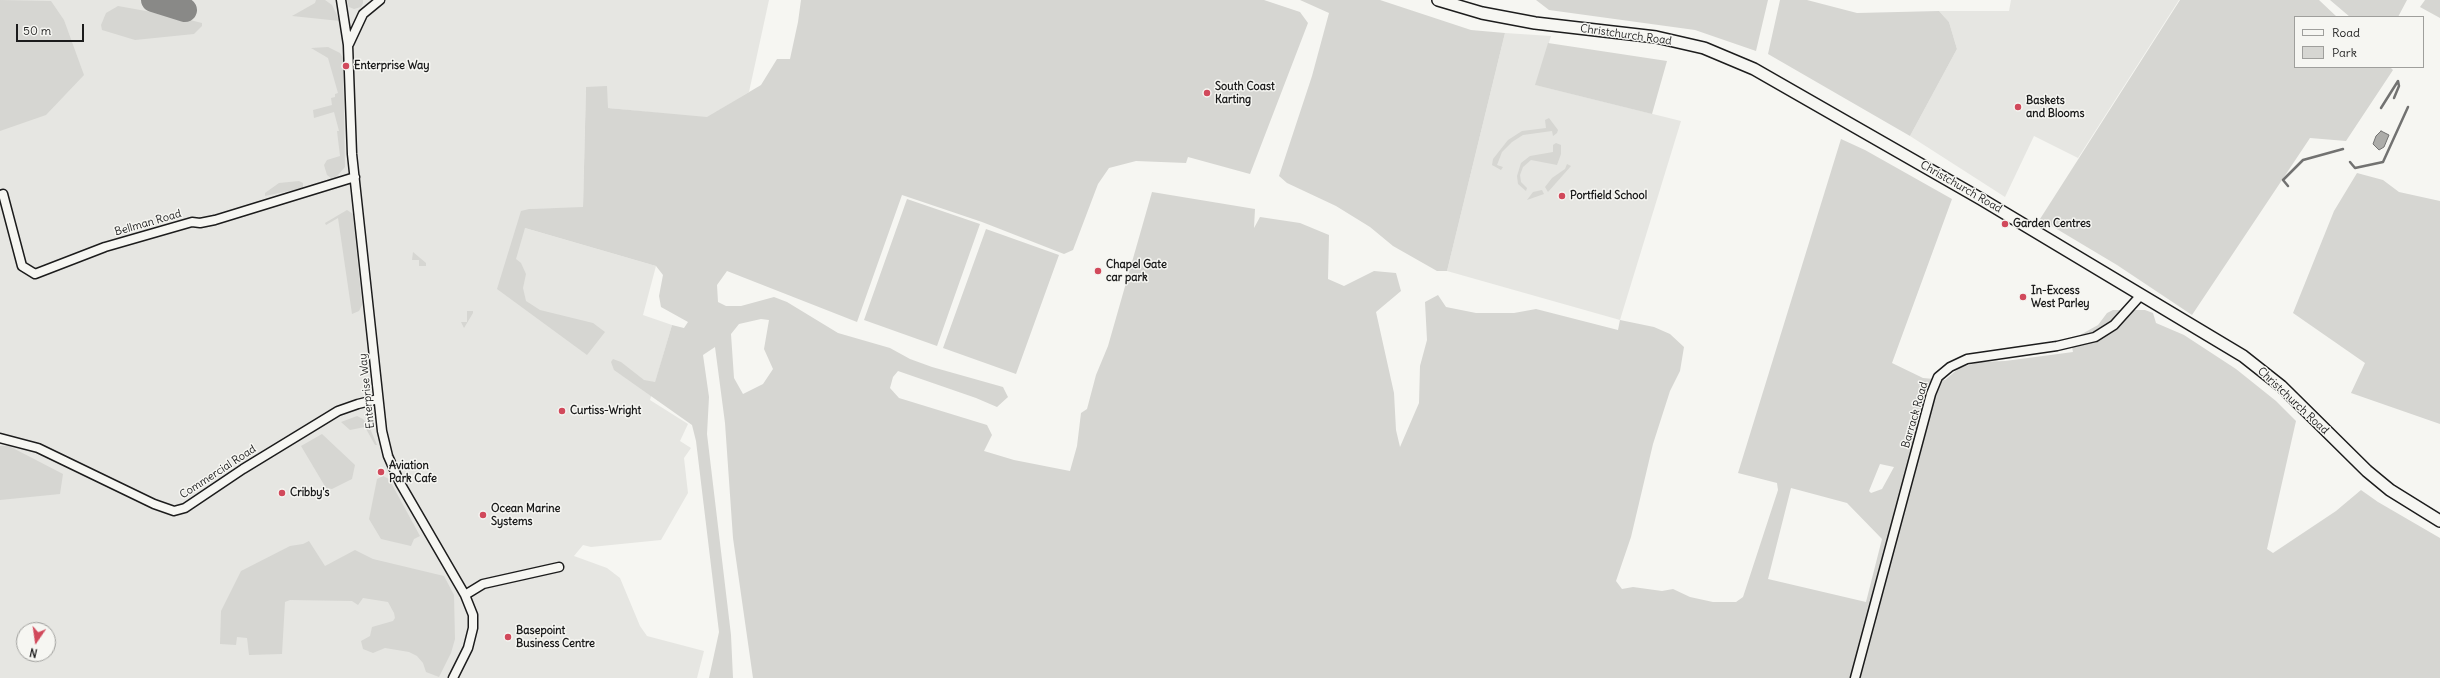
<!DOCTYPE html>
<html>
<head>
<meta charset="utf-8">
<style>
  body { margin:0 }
  #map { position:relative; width:2440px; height:678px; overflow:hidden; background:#f6f6f2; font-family:Delius,sans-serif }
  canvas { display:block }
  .legend { position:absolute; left:2294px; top:16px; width:130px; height:52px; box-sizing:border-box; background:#f6f6f2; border:1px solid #9f9f9c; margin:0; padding:5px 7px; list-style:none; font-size:12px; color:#1c1c1c }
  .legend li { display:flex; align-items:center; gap:8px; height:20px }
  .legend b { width:20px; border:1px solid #9f9f9c }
  .north { position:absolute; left:16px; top:622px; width:40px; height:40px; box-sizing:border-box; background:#f6f6f2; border:1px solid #9f9f9c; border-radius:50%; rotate:193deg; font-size:11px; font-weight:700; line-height:16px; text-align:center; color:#1c1c1c }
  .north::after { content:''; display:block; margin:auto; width:14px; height:18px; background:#d1495b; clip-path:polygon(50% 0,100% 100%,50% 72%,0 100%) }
  .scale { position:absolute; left:16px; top:24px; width:68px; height:18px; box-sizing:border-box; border:2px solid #1c1c1c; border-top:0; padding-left:5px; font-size:12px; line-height:14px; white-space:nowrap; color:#1c1c1c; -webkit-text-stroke:3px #f6f6f2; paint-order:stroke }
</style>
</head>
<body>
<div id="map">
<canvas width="2440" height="678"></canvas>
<ul class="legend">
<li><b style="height:5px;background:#f6f6f2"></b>Road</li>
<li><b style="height:11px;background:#d6d6d2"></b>Park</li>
</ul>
<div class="north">N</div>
<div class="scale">50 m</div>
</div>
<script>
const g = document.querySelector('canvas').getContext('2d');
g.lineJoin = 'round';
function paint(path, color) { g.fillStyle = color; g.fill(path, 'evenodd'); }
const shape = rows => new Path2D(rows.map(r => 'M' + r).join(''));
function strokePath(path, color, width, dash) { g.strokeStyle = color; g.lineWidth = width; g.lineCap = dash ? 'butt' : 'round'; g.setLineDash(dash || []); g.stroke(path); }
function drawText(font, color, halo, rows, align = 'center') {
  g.font = font + ' Delius,sans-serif'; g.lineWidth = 3; g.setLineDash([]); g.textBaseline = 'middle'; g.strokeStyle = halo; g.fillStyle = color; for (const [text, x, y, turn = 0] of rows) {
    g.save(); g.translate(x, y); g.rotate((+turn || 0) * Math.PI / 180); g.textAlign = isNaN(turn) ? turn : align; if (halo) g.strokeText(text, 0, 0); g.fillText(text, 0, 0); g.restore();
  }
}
paint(shape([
  [0,0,769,0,749,92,707,118,608,108,586,87,583,208,529,209,525,228,656,266,643,315,672,325,650,400,688,424,680,441,691,448,684,458,688,493,661,540,591,547,583,545,574,556,607,568,620,578,640,626,647,636,704,651,697,678,0,678],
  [24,630,48,630,48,654,24,654],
  [2011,0,2179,0,2078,158,2034,136,2005,197,1910,136,1957,49,1949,22,1939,11,2009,11],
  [1505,33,1551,36,1536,85,1681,121,1620,320,1447,271]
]), '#e6e6e2');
paint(shape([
  [0,0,51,1,64,20,84,75,46,115,0,131],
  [316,0,325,0,332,5,340,21,292,16,315,3],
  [347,0,363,0,363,3,361,7,354,9,349,7],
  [801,0,1264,0,1300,12,1308,23,1250,174,1188,157,1186,163,1136,161,1109,168,1098,184,1073,250,1064,254,982,222,902,195,857,322,727,271,717,285,718,302,726,306,741,306,774,297,787,302,838,333,890,348,910,359,932,367,1003,387,1008,397,997,407,976,398,898,371,893,377,890,388,899,398,987,425,992,435,984,451,1014,460,1070,471,1077,446,1081,413,1087,409,1096,375,1108,346,1152,192,1255,209,1254,228,1260,217,1300,223,1329,235,1328,279,1344,286,1374,271,1396,273,1401,291,1376,312,1394,393,1396,430,1400,447,1419,403,1420,366,1427,340,1425,302,1438,295,1446,307,1476,313,1514,313,1536,309,1618,330,1620,320,1654,327,1670,334,1684,347,1680,371,1670,391,1653,444,1631,537,1616,581,1622,589,1633,587,1662,591,1673,589,1690,597,1713,602,1736,602,1743,597,1778,490,1777,483,1738,473,1841,139,1865,150,1952,199,1892,363,1923,378,1945,380,1959,368,1979,362,2005,361,2073,352,2072,347,2080,335,2098,325,2107,313,2113,310,2145,310,2153,313,2156,323,2184,335,2236,369,2276,401,2296,421,2267,549,2273,553,2336,511,2361,490,2378,502,2440,538,2440,678,753,678,733,538,725,423,715,347,703,355,709,397,707,434,731,635,733,678,709,678,719,632,696,441,692,425,614,370,611,362,613,359,621,362,644,380,655,382,672,325,684,328,688,322,661,307,659,296,663,275,656,266,525,228,516,259,521,263,526,274,523,288,526,301,540,310,593,323,605,332,587,355,497,289,521,211,529,209,583,207,586,87,607,86,608,108,707,117,761,85,777,59,790,59,798,22],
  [761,319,769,320,764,349,773,369,763,384,743,394,734,378,731,334,739,324],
  [1880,464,1894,467,1882,489,1871,493,1869,491],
  [1791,488,1847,503,1882,539,1866,602,1768,579],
  [1300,0,1380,0,1471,30,1505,33,1447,271,1437,271,1393,246,1370,227,1336,206,1287,183,1279,176,1312,76,1329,13],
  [1536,0,1768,0,1756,51,1695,30,1549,10],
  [1780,0,1807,0,1857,13,1939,11,1949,22,1957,49,1910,136,1768,54],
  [2180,0,2319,0,2337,17,2295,17,2295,67,2390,67,2393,70,2346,141,2310,138,2192,315,2117,265,2040,219],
  [2330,0,2407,0,2398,17,2350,17],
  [2425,0,2440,0,2440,18,2420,7],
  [118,6,174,16,202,23,202,26,194,34,135,40,102,30,101,25,106,13],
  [1548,43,1667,61,1652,114,1535,85],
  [328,47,340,53,343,58,345,167,336,177,331,178,327,175,324,165,327,160,340,156,337,131,339,131,334,112,314,118,313,110,332,105,331,98,335,97,335,94,338,93,328,58,311,48],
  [1549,118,1558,130,1557,133,1553,136,1552,131,1523,135,1512,142,1502,152,1497,165,1503,167,1501,170,1492,165,1493,159,1508,140,1522,131,1546,128,1545,120],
  [1556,143,1561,145,1561,154,1557,165,1531,160,1523,167,1520,175,1521,182,1527,188,1526,191,1518,184,1517,176,1521,163,1530,156,1553,152,1553,145],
  [1567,164,1571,166,1548,192,1545,187,1552,178,1565,169],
  [2357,173,2383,180,2399,192,2440,201,2440,424,2351,393,2365,363,2293,313,2334,211],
  [299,181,303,183,303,188,265,196,265,193,279,183],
  [1542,190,1544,194,1527,200,1533,192],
  [907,199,980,224,937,346,864,320],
  [347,210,353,214,362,305,359,311,352,314,338,218,326,225,325,223],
  [986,229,1059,255,1016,374,943,348],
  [413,252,426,263,426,266,419,266,419,260,412,260],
  [467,311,473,311,473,313,464,328,461,322,467,322],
  [357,416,363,419,369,426,377,445,375,445,365,427,350,430,341,422],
  [322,434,355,465,352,479,332,489,326,488,301,446],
  [0,446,9,446,63,474,60,494,0,500],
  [383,476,389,479,420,536,414,539,411,546,381,539,369,519,377,479],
  [309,541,325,566,355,550,373,559,444,576,454,595,455,639,451,653,439,677,426,672,423,663,417,656,409,652,385,648,373,653,363,649,361,641,370,636,372,627,393,621,395,618,394,613,388,602,363,598,358,605,352,601,290,600,285,602,282,654,249,655,247,638,237,637,236,645,220,644,221,611,241,571,290,546,303,544]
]), '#d6d6d2');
const water = shape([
  [2381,131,2389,135,2384,147,2379,150,2373,144,2376,136,2381,131]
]);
paint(water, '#acaca9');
strokePath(water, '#727271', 1);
strokePath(shape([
  [2381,108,2398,81,2399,86,2394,98],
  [2350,162,2355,168,2383,162,2408,107],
  [2288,186,2283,180,2303,160,2343,149]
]), '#727271', 2.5);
strokePath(shape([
  [153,0,185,10]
]), '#898987', 24);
const minor = shape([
  [341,0,348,45,352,154,382,431,388,456,400,483,465,595,473,615,473,628,468,648,453,678],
  [349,44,363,14,380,0],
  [3,194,22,266,35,274,105,247,192,222,200,223,215,220,355,177],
  [0,438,38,448,154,504,174,511,185,508,243,469,338,411,358,404,378,399],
  [465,595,483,584,559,567],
  [1855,678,1931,394,1938,377,1950,367,1967,359,2057,346,2095,337,2114,325,2141,295]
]);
const secondary = shape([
  [1438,0,1482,13,1535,23,1656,37,1704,48,1754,69,1981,199,2243,356,2281,386,2367,471,2390,490,2440,521]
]);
strokePath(minor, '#1c1c1c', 11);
strokePath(secondary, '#1c1c1c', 14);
strokePath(minor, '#f6f6f2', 8);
strokePath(secondary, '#f6f6f2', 11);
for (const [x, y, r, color] of [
  [346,66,4,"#d1495b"],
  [1207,93,4,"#d1495b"],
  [2018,107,4,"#d1495b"],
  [1562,196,4,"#d1495b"],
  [2005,224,4,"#d1495b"],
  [1098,271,4,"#d1495b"],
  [2023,297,4,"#d1495b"],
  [562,411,4,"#d1495b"],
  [381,472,4,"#d1495b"],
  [282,493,4,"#d1495b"],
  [483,515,4,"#d1495b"],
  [508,637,4,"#d1495b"]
]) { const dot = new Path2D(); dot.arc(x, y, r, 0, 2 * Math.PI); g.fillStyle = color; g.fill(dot); strokePath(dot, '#f6f6f2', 1.5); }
drawText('11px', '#1c1c1c', '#f6f6f2', [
  ["Christchurch Road",1626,35,8],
  ["Christchurch Road",1961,187,30],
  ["Bellman Road",148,223,-16],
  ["Enterprise Way",367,391,-96],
  ["Christchurch Road",2293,401,43],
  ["Barrack Road",1915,415,-74],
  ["Commercial Road",218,472,-33]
]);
drawText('bold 11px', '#1c1c1c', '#f6f6f2', [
  ["Enterprise Way",354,66],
  ["South Coast",1215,87],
  ["Karting",1215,100],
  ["Baskets",2026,101],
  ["and Blooms",2026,114],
  ["Portfield School",1570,196],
  ["Garden Centres",2013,224],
  ["Chapel Gate",1106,265],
  ["car park",1106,278],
  ["In-Excess",2031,291],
  ["West Parley",2031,304],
  ["Curtiss-Wright",570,411],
  ["Aviation",389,466],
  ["Park Cafe",389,479],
  ["Cribby's",290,493],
  ["Ocean Marine",491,509],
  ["Systems",491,522],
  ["Basepoint",516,631],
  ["Business Centre",516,644]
], 'left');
</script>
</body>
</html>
